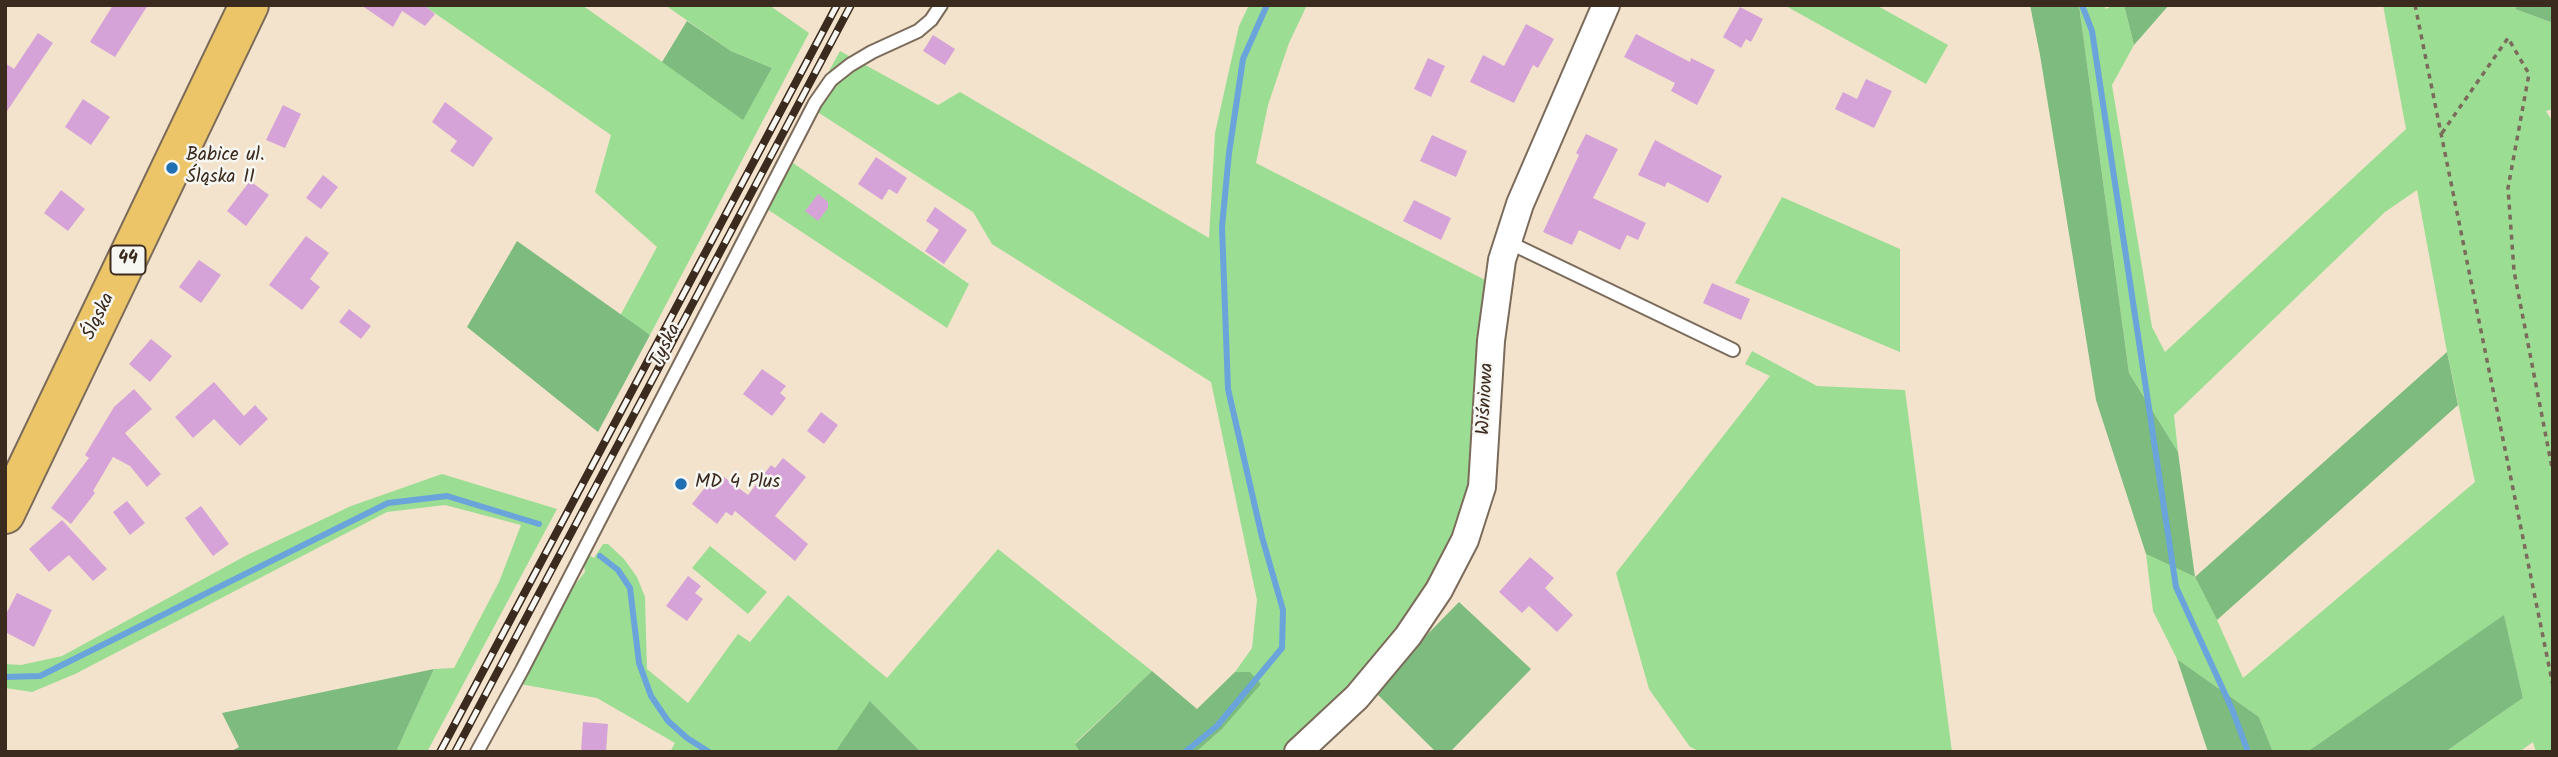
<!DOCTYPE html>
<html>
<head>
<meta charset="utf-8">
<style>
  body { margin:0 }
  #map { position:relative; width:2558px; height:757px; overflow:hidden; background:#f3e3cc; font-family:Kalam,sans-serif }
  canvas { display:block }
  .frame { position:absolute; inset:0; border:7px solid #3b2a1e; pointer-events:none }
</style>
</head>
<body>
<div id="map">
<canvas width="2558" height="757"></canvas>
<div class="frame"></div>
</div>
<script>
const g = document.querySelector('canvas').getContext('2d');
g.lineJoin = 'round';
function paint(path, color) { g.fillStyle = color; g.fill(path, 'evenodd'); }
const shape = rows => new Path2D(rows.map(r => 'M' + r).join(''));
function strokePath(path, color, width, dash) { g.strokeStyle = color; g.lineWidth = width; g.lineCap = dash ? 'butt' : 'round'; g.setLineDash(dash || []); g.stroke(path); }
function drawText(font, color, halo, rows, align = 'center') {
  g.font = font + ' Kalam,sans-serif'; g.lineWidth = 5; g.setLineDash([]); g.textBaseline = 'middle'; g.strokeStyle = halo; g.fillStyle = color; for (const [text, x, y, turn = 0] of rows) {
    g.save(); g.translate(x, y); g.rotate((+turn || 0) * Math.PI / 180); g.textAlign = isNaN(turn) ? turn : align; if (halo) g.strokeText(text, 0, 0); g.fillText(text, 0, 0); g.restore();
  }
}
paint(shape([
  [423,5,582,5,743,119,772,68,731,51,665,5,769,5,809,33,650,335,620,316,657,247,595,192,611,135],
  [1249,5,1307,5,1289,43,1268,105,1256,163,1491,283,1473,496,1409,628,1288,752,1196,752,1221,730,1250,672,1235,672,1252,648,1257,600,1211,382,992,244,973,212,819,113,811,104,840,51,938,105,960,92,1209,238,1215,133,1239,26],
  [1784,5,1876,5,1948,45,1926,84],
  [2079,5,2104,5,2106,9,2113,5,2124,5,2134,45,2112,85,2152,327,2165,352,2406,129,2383,5,2518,5,2515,9,2553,23,2553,109,2546,111,2553,122,2553,752,2536,752,2533,742,2519,752,2445,752,2523,698,2504,616,2307,752,2273,752,2259,717,2177,659,2153,611,2146,554,2195,577,2217,620,2243,678,2475,482,2447,352,2417,190,2385,212,2174,415,2178,452,2129,373],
  [793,163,969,284,947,328,767,209],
  [1782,197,1900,249,1900,352,1735,283],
  [1752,351,1817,386,1905,390,1952,752,1701,752,1690,747,1649,689,1616,573,1770,376,1745,364],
  [442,474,557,509,427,752,396,752,434,669,454,668,499,582,521,525,445,505,387,512,75,674,32,692,5,688,5,664,21,665,62,656,247,555,351,506],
  [603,544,608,544,624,559,637,577,645,597,647,669,688,703,738,634,750,642,788,595,887,678,998,549,1152,671,1075,743,1080,752,921,752,871,702,835,752,670,752,675,743,597,698,520,684,573,587,585,572,584,564,589,555,594,558],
  [710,546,767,592,748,614,692,568]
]), '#9cdd94');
paint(shape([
  [2030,5,2079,5,2129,373,2178,452,2195,577,2447,352,2458,405,2217,620,2195,577,2146,554,2096,400,2040,55],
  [2124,5,2169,5,2134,45],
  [2518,5,2553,5,2553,23,2515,9],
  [687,21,731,51,772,68,743,120,662,62],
  [517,241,650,335,598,432,467,327],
  [1459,602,1531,669,1450,752,1436,752,1373,690],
  [2504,615,2523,698,2445,752,2307,752],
  [2177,659,2259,717,2273,752,2208,752],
  [434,669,396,752,230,752,239,747,222,713],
  [1152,671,1197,709,1235,672,1250,672,1261,684,1221,730,1196,752,1080,752,1075,744],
  [870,701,921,752,835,752]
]), '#7dbc7e');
strokePath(shape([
  [2082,5,2092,31,2176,587,2232,709,2248,752],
  [600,556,618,570,630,588,639,663,651,696,668,721,687,738,709,752],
  [5,677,40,676,388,503,447,496,539,524],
  [1185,752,1217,726,1282,648,1283,610,1262,537,1228,389,1222,227,1229,153,1243,59,1267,5]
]), '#6aa4da', 6);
paint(shape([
  [113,5,148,5,115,57,90,42],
  [361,5,424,5,435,14,425,26,402,11,393,27],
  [1740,7,1763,19,1751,42,1746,39,1741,48,1723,37],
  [1526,24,1554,39,1538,68,1533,65,1514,103,1470,82,1483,55,1504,66],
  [38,33,53,43,5,114,5,63,14,69],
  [1636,34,1690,62,1691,58,1715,70,1697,105,1671,91,1675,83,1624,57],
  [933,35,955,49,945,65,923,51],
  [1428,58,1445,66,1431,97,1414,89],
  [1866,79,1892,91,1874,128,1835,109,1843,92,1857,99],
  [83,99,110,117,91,145,65,127],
  [445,102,493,138,473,167,450,151,457,141,432,122],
  [283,105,301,114,285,148,266,140],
  [1586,134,1618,149,1593,198,1646,223,1638,240,1627,235,1620,250,1579,230,1572,245,1543,232,1579,155,1576,153],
  [1432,135,1467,151,1456,177,1420,161],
  [1655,140,1722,176,1708,203,1667,182,1665,187,1638,175],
  [876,157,907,178,897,194,889,189,882,200,858,184],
  [323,175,338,187,321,209,306,198],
  [250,181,269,195,246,226,227,211],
  [61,190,85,209,68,231,44,213],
  [818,194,828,202,828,208,818,221,805,211],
  [1414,200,1451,218,1441,240,1403,221],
  [935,207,967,230,944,264,925,251,939,230,926,221],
  [306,236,329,253,310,279,320,287,302,310,269,285],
  [199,260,221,275,201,303,179,287],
  [1712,283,1750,299,1741,320,1703,303],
  [349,309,371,326,361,339,339,322],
  [151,339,172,356,150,382,129,364],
  [762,369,786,386,780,393,786,398,772,416,743,394],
  [214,382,244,416,255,405,268,419,240,446,214,419,193,438,175,417],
  [134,389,152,409,125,433,161,474,147,487,130,466,113,457,93,491,95,493,71,524,51,508,89,458,85,455,114,407],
  [821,412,838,425,824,444,807,431],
  [783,458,806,477,775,516,808,544,795,561,735,511,732,516,726,512,717,524,692,504,717,472,748,495,771,465,775,468],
  [127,501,145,523,130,535,113,512],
  [201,506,229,544,213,556,185,518],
  [62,520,107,569,93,581,69,555,49,572,29,549],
  [1530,557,1554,578,1545,588,1573,615,1557,632,1529,606,1522,613,1499,592],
  [688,576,701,586,695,593,703,599,687,621,666,606],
  [17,593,52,610,34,647,5,632,5,616],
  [583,722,608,724,606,752,581,752]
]), '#d6a3d8');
const service = shape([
  [1508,242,1733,350],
  [477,752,522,670,815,103,831,80,850,65,872,52,918,31,931,20,941,5]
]);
const minor = shape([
  [1298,752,1357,697,1408,636,1439,590,1465,540,1482,487,1491,341,1502,260,1520,204,1606,5]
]);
const primary = shape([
  [5,514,249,5]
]);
strokePath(service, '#7b6b5b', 16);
strokePath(minor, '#7b6b5b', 30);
strokePath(primary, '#7b6b5b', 42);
strokePath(shape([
  [2415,5,2553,686],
  [2442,133,2508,38,2529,74,2508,188,2514,271,2553,473]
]), '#7b6b5b', 3.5, [5, 5]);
strokePath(service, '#fff', 12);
strokePath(minor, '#fff', 26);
strokePath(primary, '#ecc569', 38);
const rail = shape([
  [440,752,837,5],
  [455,752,851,5]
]);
strokePath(rail, '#3b2a1e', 8);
strokePath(rail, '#f6f6f2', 5, [16]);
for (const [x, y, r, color] of [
  [172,168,7,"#1f6fb2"],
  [681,484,7,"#1f6fb2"]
]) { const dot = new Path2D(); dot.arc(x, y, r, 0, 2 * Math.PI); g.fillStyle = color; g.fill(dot); strokePath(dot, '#f6f6f2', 2.5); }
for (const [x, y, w] of [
  [128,260,35]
]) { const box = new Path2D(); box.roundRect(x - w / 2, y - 14.5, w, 29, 5); g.fillStyle = '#f6f6f2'; g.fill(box); strokePath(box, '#3b2a1e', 2); }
drawText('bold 18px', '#3b2a1e', null, [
  ["44",128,260]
]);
drawText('19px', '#3b2a1e', '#f6f6f2', [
  ["Babice ul.",186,157],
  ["Śląska II",186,179],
  ["MD 4 Plus",695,484]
], 'left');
drawText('19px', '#3b2a1e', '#f6f6f2', [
  ["Śląska",100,317,-64],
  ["Tyska",667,346,-63],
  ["Wiśniowa",1487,399,-87]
]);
</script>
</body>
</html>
